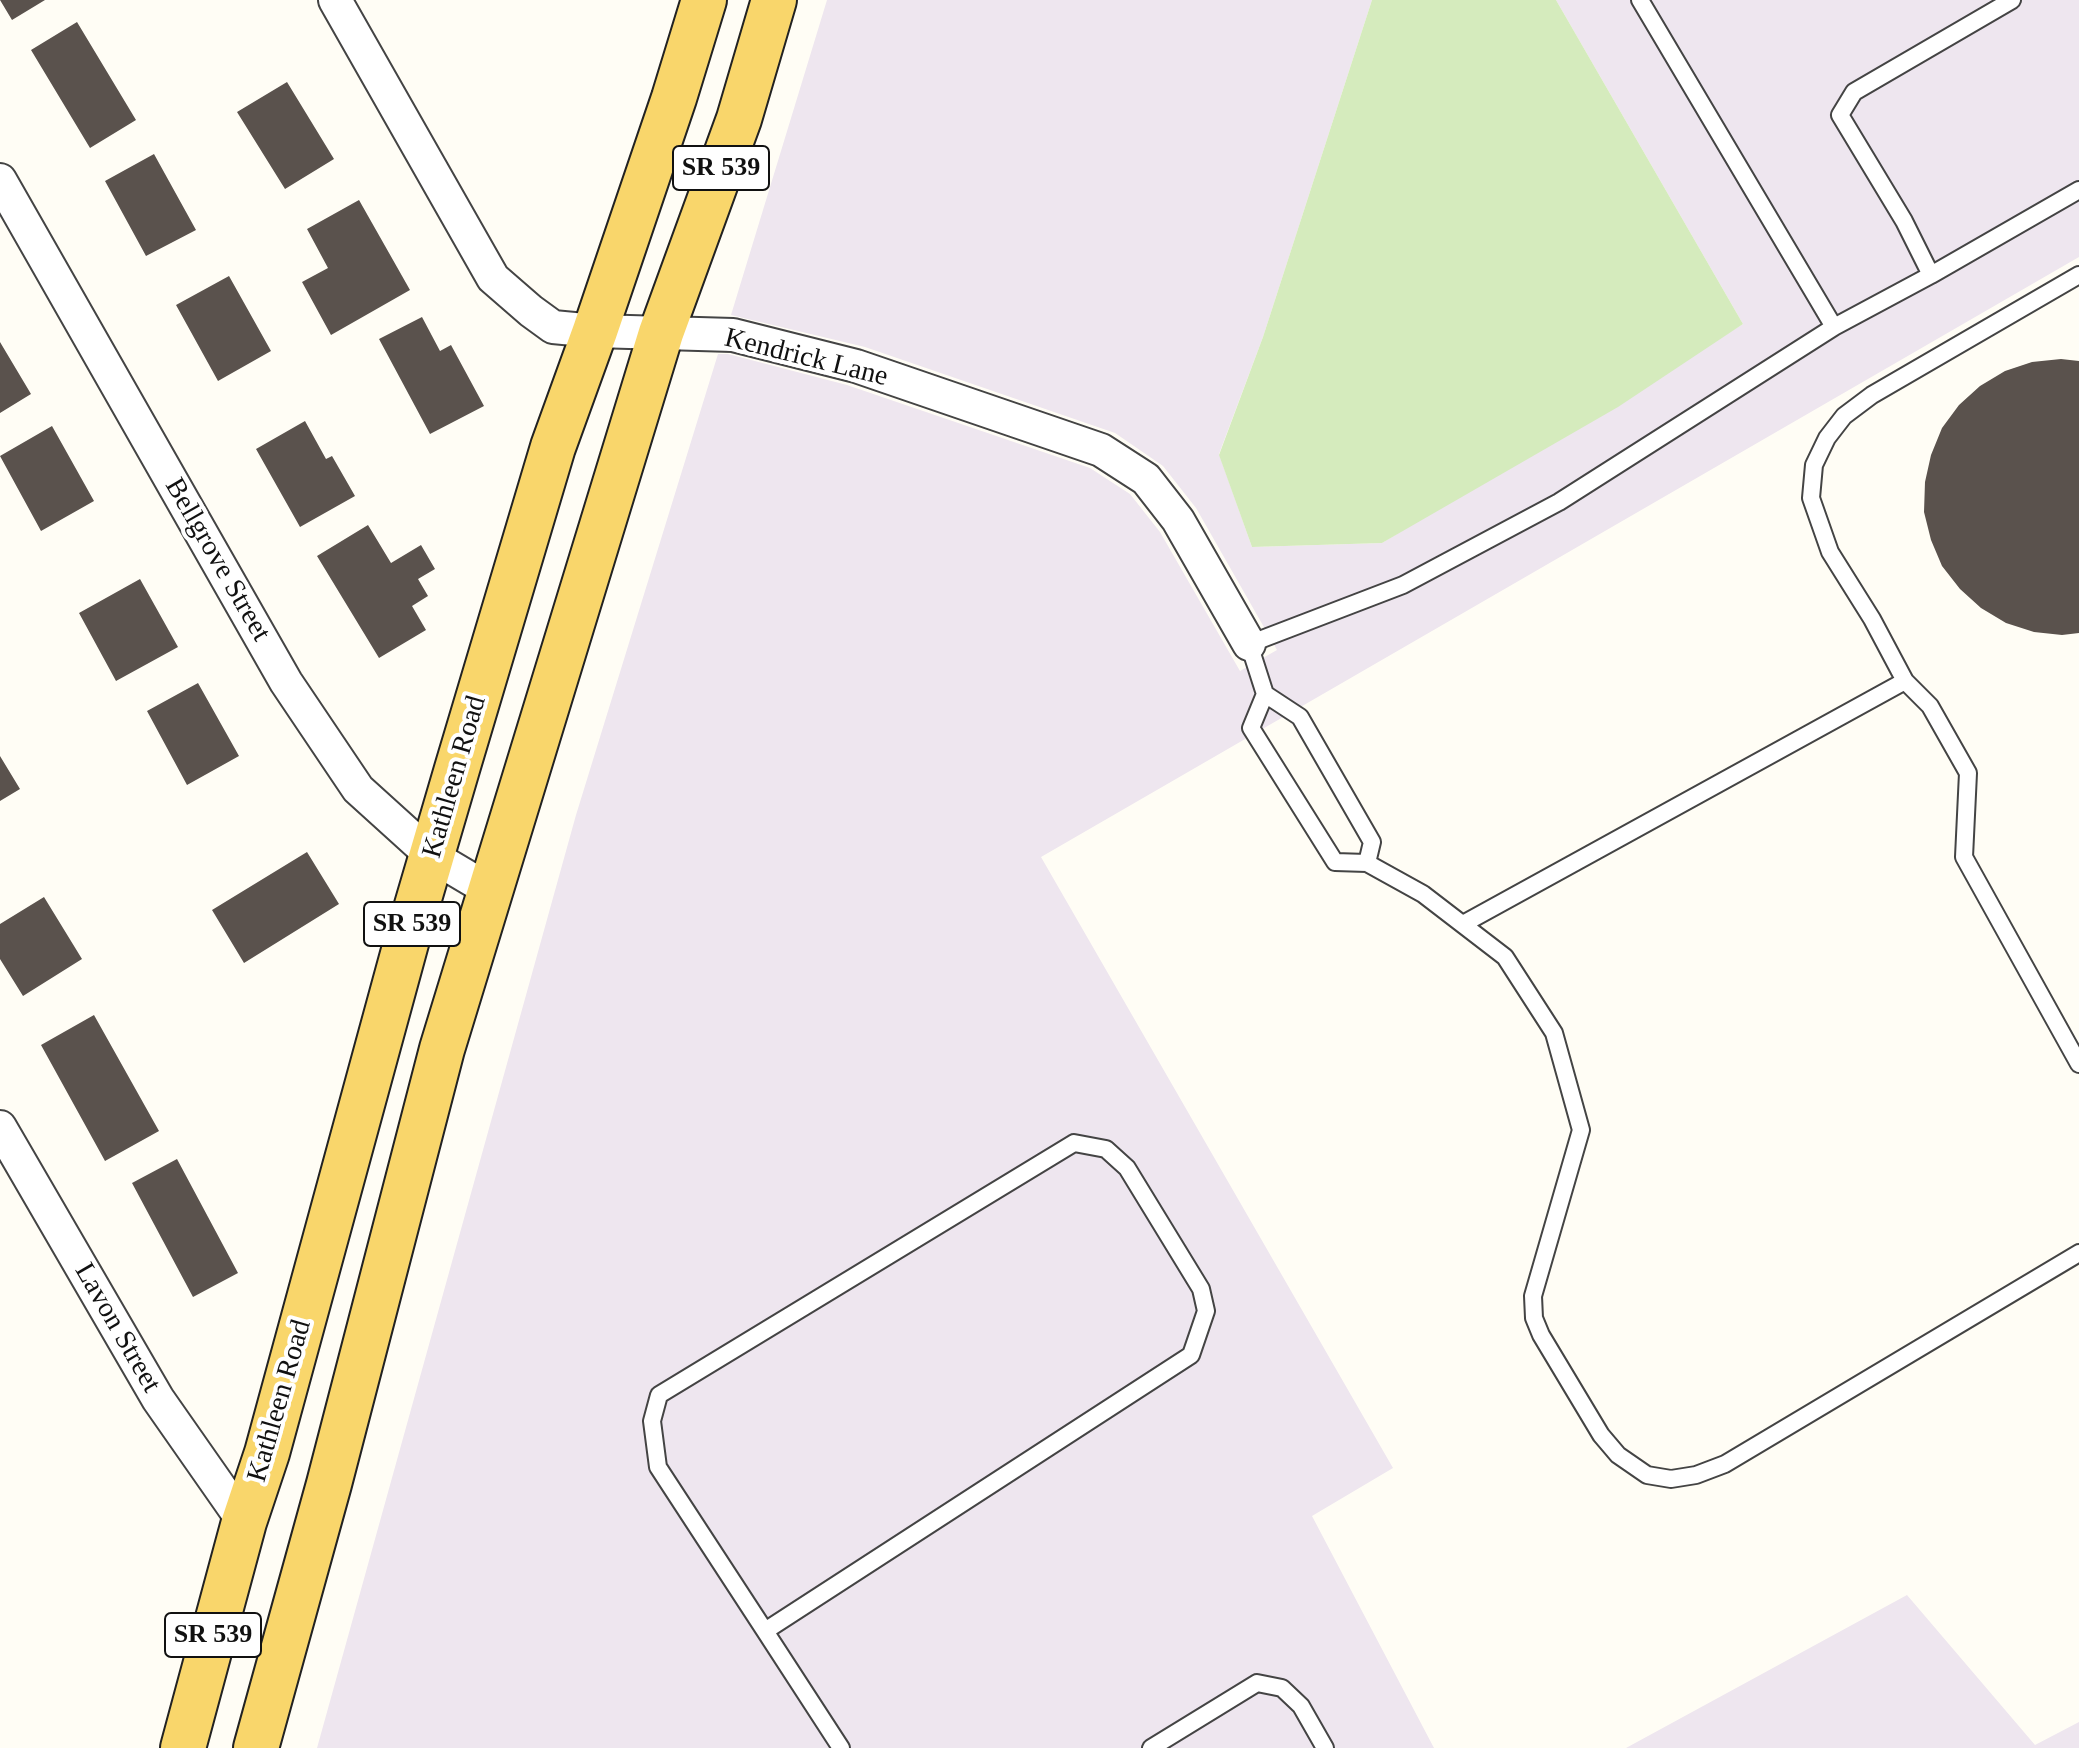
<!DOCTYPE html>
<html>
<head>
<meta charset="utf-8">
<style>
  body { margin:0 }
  canvas { display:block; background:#fffdf5 }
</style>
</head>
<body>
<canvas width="2079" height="1748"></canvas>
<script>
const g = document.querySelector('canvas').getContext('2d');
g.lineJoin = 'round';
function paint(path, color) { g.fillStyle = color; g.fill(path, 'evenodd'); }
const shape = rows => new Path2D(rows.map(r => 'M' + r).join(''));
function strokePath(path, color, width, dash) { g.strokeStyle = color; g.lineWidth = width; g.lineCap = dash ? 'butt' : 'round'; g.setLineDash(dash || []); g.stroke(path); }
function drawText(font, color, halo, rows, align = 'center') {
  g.font = font + ' Georgia,serif'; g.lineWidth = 8; g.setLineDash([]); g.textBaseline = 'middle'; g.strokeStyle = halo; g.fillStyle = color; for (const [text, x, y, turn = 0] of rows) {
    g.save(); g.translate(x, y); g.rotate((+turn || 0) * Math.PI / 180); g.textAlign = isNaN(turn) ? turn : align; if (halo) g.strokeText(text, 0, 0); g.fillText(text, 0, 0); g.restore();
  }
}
paint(shape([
  [827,0,1372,0,1263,337,1219,454,1252,547,1382,543,1743,324,1556,0,2079,0,2079,257,1041,857,1393,1468,1312,1516,1434,1748,317,1748,576,815,718,354,728,354,847,385,1090,468,1130,494,1160,532,1240,671,1277,650,1196,508,1163,466,1115,433,865,347,731,315],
  [1907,1595,2035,1745,2079,1722,2079,1748,1626,1748]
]), '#eee6ef');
paint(shape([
  [1372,0,1556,0,1743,324,1618,407,1382,543,1252,547,1219,455,1263,337]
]), '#d5ebbd');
paint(shape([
  [0,0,45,0,12,20],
  [77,22,136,120,90,148,31,50],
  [287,82,334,159,285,189,237,112],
  [154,154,196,230,146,256,105,181],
  [359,200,410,290,331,335,302,282,328,268,307,229],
  [229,276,271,351,218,381,176,305],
  [422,317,440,351,451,345,484,406,430,434,379,339],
  [0,342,31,394,0,413],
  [2061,359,2079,361,2079,633,2062,635,2034,632,2006,623,1981,608,1960,589,1942,566,1931,540,1924,512,1925,482,1931,455,1942,428,1959,405,1980,386,2005,371,2032,362],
  [305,421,326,459,332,456,355,496,300,527,256,449],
  [52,426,94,501,41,531,0,456],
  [368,525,391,563,421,545,435,569,418,579,428,596,412,606,426,630,379,658,317,556],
  [140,579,178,647,116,681,79,613],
  [198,683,239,756,187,785,147,711],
  [0,756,20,789,0,801],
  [307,852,339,904,244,963,212,910],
  [44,897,82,959,23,996,0,959,0,924],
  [94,1015,159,1131,105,1161,41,1045],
  [177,1159,238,1273,193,1297,132,1183]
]), '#5a524d');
const lane = shape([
  [1640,0,1834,327],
  [1931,275,2079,190],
  [1905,681,1872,619,1830,552,1811,498,1814,465,1827,438,1844,416,1872,395,2079,275],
  [1265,694,1251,728,1335,862,1367,863,1372,842,1300,717,1265,694,1249,644,1403,585,1559,502,1834,327,1931,275,1904,221,1840,115,1854,92,2012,0],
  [1367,863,1423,894,1505,957,1554,1033,1581,1130,1533,1296,1534,1318,1541,1335,1601,1435,1618,1455,1647,1475,1671,1479,1696,1475,1725,1464,2079,1253],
  [1463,924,1905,681,1930,706,1968,773,1964,857,2079,1064],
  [765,1631,1191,1355,1206,1311,1201,1289,1127,1168,1106,1149,1074,1143,659,1395,652,1421,658,1467,765,1631,841,1748],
  [1151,1748,1257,1683,1282,1688,1301,1706,1325,1748]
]);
const street = shape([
  [335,0,493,278,531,311,553,327,595,331,733,335,856,366,1101,450,1146,479,1178,520,1249,644],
  [0,180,286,682,358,789,432,856,491,891],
  [0,1127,158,1399,244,1522]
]);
const primary = shape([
  [183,1748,244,1522,267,1453,406,943,457,769,553,447,595,331,674,98,704,0],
  [256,1748,329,1484,442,1049,661,333,739,119,774,0]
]);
strokePath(lane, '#444', 20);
strokePath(street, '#444', 36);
strokePath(primary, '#222', 48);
strokePath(lane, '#fff', 16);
strokePath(street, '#fff', 32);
strokePath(primary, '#f9d66b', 44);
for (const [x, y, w] of [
  [721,168,96],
  [412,924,96],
  [213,1635,96]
]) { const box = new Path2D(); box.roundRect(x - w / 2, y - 22, w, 44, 6); g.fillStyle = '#fff'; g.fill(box); strokePath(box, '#111', 2); }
drawText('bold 26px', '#111', null, [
  ["SR 539",721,168],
  ["SR 539",412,924],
  ["SR 539",213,1635]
]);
drawText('28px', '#111', '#fff', [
  ["Kendrick Lane",806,358,14],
  ["Bellgrove Street",217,560,60],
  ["Kathleen Road",455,777,-74],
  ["Lavon Street",117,1328,60],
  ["Kathleen Road",280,1401,-74]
]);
</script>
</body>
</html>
